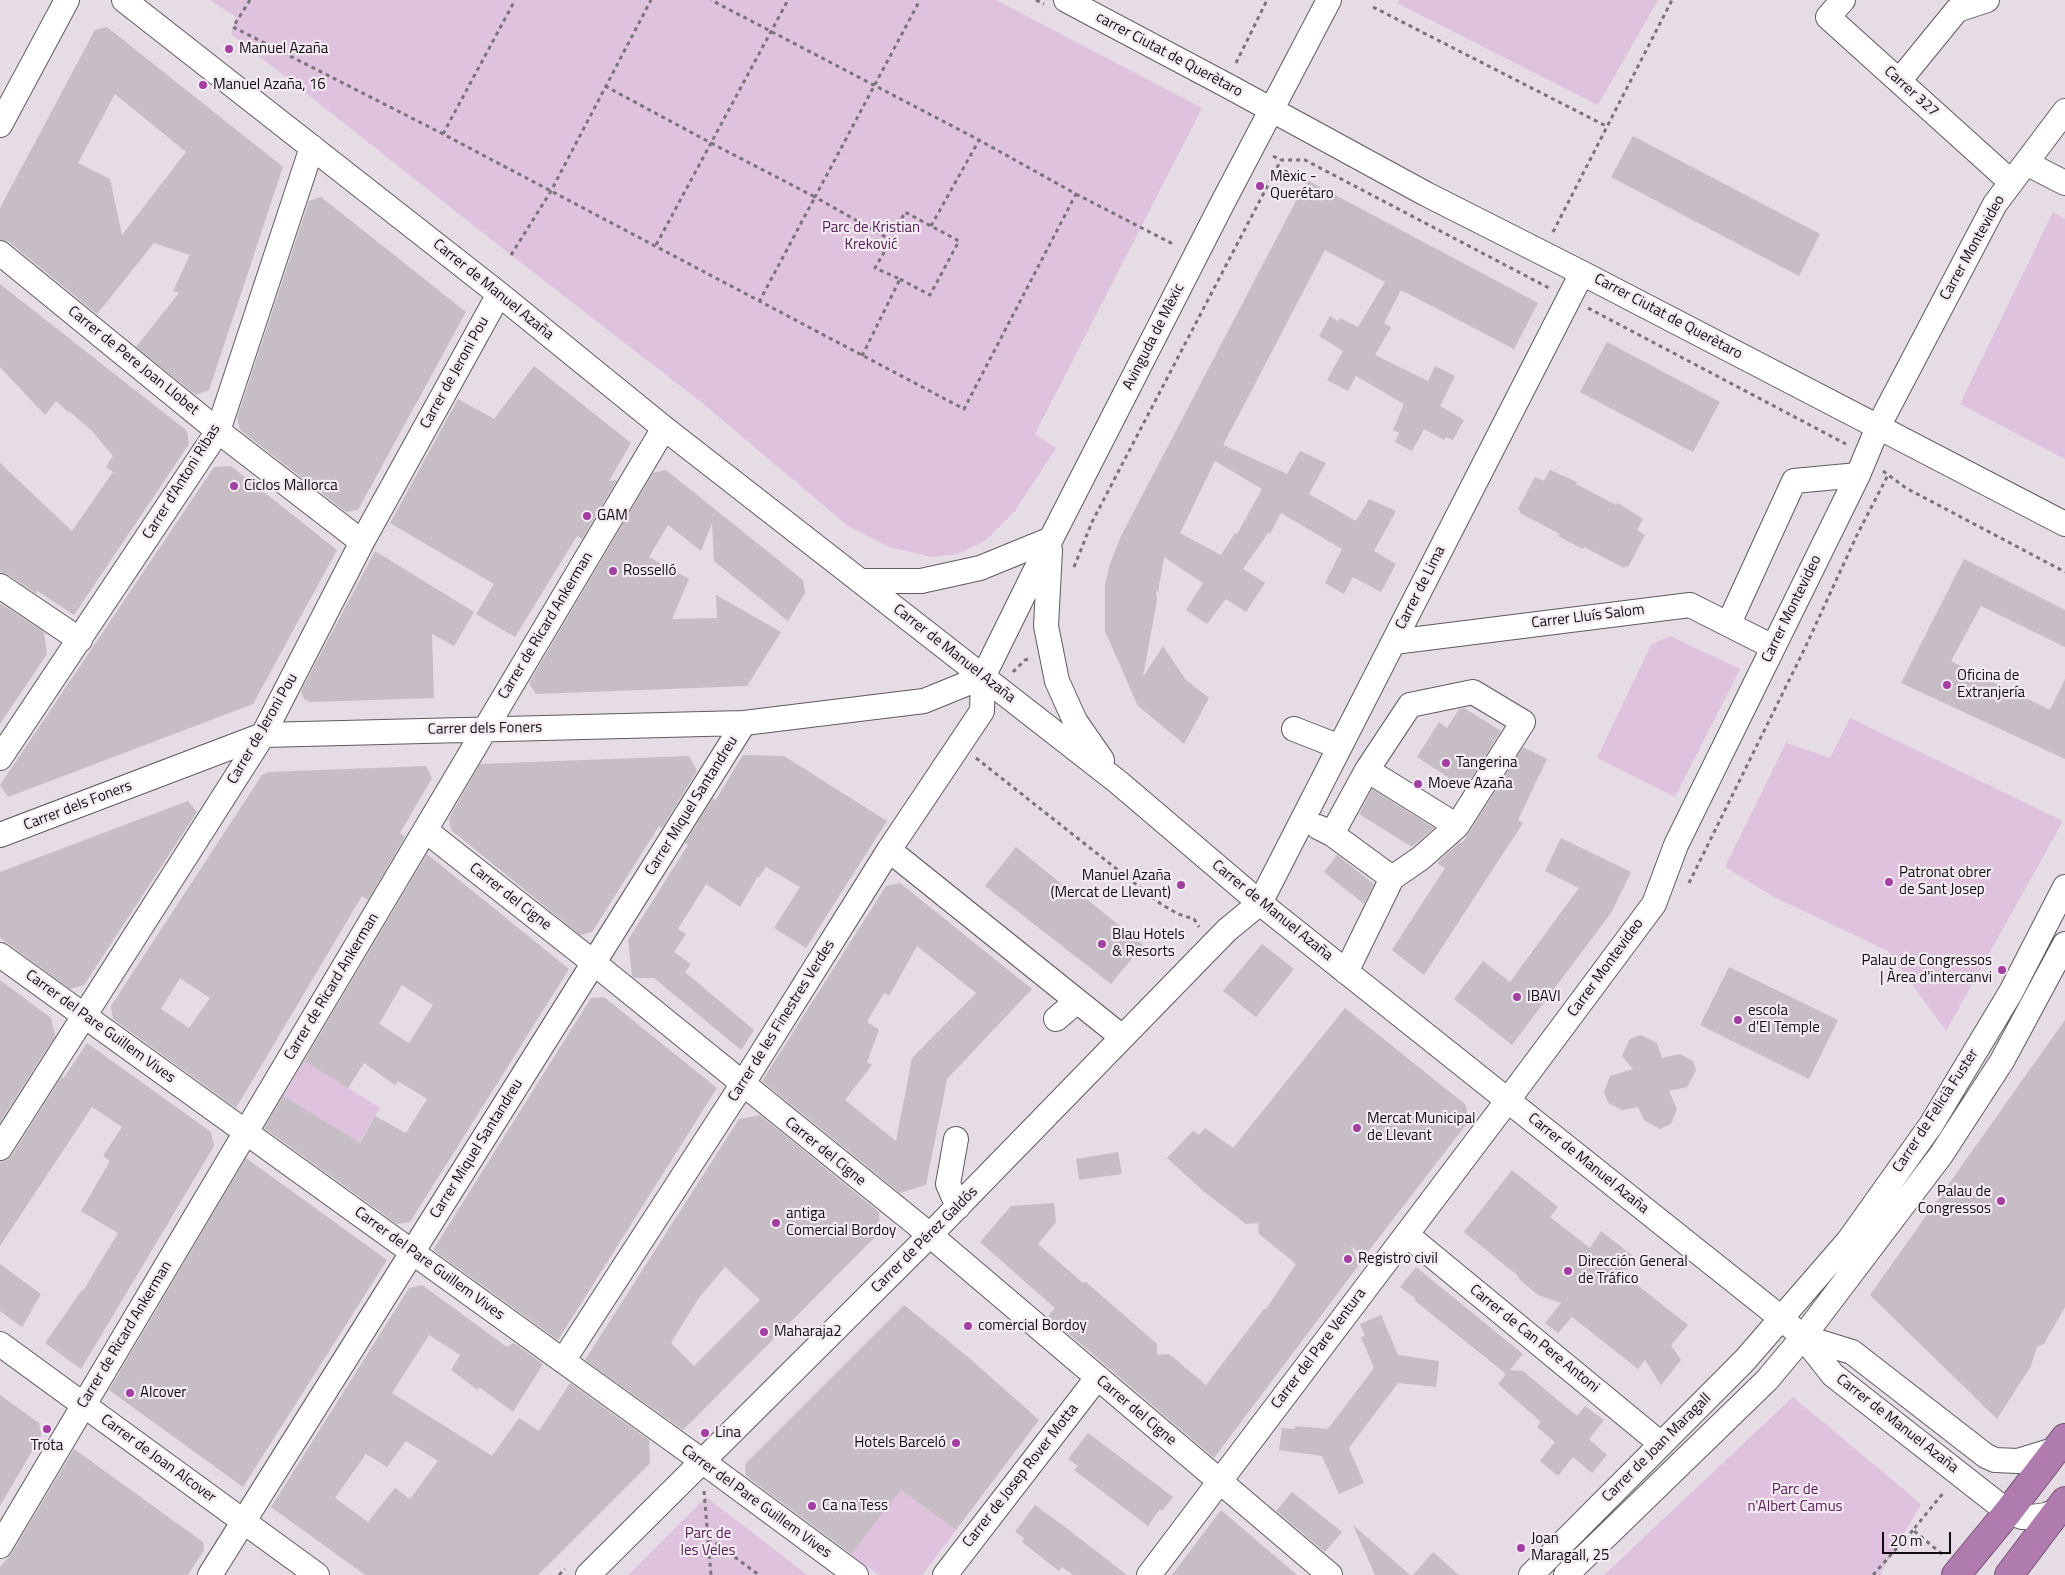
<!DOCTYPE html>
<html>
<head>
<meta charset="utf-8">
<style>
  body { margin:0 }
  #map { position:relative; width:2065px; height:1575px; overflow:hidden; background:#e5dce5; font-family:"Titillium Web",sans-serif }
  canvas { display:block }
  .scale { position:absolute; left:1882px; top:1532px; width:69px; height:22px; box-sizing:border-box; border:2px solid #110e11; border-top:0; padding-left:6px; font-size:15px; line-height:18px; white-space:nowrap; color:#110e11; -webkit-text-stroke:4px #f3eaf2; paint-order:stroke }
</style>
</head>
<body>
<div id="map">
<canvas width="2065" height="1575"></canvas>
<div class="scale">20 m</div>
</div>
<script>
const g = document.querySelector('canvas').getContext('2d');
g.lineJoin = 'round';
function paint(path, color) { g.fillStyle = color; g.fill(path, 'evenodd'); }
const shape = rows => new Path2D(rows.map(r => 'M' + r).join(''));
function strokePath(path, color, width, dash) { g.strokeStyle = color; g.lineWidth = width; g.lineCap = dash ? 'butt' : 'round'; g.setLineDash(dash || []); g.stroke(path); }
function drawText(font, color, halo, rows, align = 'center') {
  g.font = font + ' "Titillium Web",sans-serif'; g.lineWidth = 4.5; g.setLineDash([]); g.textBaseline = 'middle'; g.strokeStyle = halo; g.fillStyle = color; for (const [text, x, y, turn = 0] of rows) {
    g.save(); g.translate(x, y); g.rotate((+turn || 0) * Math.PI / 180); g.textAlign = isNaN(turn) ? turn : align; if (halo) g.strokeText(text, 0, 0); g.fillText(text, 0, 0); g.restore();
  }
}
paint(shape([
  [210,0,996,0,1202,108,1035,434,1056,448,1015,511,986,540,958,554,932,557,889,547,848,526,701,402,511,255,231,34,236,17],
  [1399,0,1658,0,1598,105,1397,3],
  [2053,212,2065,219,2065,459,1960,404],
  [1670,636,1740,669,1675,797,1597,758,1651,645],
  [1850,718,2063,821,1946,1031,1888,951,1774,897,1725,867,1786,743,1830,758],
  [304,1060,380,1108,359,1143,283,1096],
  [1793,1397,1921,1504,1880,1575,1604,1575],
  [901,1490,956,1530,922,1575,879,1575,850,1554],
  [706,1497,753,1533,807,1575,628,1575]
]), '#dfc2dd');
paint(shape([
  [107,27,283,167,209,390,196,395,136,347,179,293,173,291,190,255,154,243,97,314,9,242,0,240,0,208,95,30],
  [115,94,186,152,122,235,110,179,78,163],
  [1633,136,1820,234,1799,276,1611,177],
  [1307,180,1538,303,1514,349,1401,290,1384,323,1391,327,1375,355,1428,381,1435,366,1455,376,1440,406,1464,420,1453,440,1446,437,1444,440,1424,429,1412,451,1395,442,1399,433,1393,430,1404,404,1356,376,1348,391,1327,380,1343,351,1319,336,1330,316,1338,321,1340,318,1358,327,1385,282,1325,250,1223,445,1287,474,1300,451,1326,463,1309,494,1356,521,1369,499,1396,511,1374,551,1396,564,1381,592,1353,577,1344,594,1325,583,1342,549,1281,513,1270,534,1268,533,1243,569,1265,583,1246,612,1226,599,1207,624,1186,610,1203,583,1164,557,1158,592,1156,591,1157,600,1143,677,1163,646,1186,680,1209,698,1184,744,1138,706,1105,631,1105,584,1110,564,1121,536],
  [1215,461,1262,489,1237,534,1235,533,1221,555,1180,533],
  [321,197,466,312,358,510,346,512,240,430,237,418,309,201],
  [0,284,187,431,189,444,74,615,36,590,37,594,8,575,0,572,0,463,72,531,113,472,106,467,113,456,92,431,69,411,68,412,56,401,45,415,0,367],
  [1607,342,1720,402,1693,452,1580,392],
  [534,366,631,443,609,481,617,480,582,539,577,536,515,637,476,614,494,584,390,523,458,399,494,419],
  [231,466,337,550,253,704,8,797,0,785,214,467],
  [666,470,803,580,805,593,788,621,714,561,712,523,701,551,668,525,649,557,689,579,672,619,717,618,716,595,781,632,747,686,536,694,529,683,653,473],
  [1550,470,1577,482,1576,484,1616,505,1618,503,1643,519,1637,530,1645,535,1628,567,1625,566,1624,568,1584,547,1583,549,1558,536,1560,534,1520,513,1520,511,1518,509,1535,477,1544,481],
  [375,551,474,612,454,646,432,634,434,698,310,702,304,699,301,691],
  [1964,559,2065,610,2065,647,1981,606,1951,661,2050,710,2065,679,2065,759,1901,683],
  [0,603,44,632,47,654,0,724],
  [1464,708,1501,731,1465,788,1417,757,1439,722,1447,728,1459,709],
  [1523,747,1547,759,1518,820,1523,823,1424,975,1392,950,1445,868,1437,863,1460,842,1462,843,1469,833],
  [743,755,784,756,887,821,806,948,774,928,800,887,766,867,759,877,758,876,740,907,706,884,678,929,686,934,674,952,691,964,685,972,754,1030,741,1050,654,978,635,978,632,976,628,940,688,845,685,843,713,798,715,801],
  [689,756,697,771,662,828,659,826,592,932,580,935,451,830,449,818,480,764],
  [426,766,432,778,400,833,405,837,368,900,362,896,236,1108,113,1019,111,1006,262,775,268,772],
  [180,978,210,998,189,1028,161,1009],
  [1372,789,1434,828,1412,847,1359,814],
  [188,801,197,812,84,985,70,989,0,938,0,872],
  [1561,838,1631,872,1611,913,1512,1045,1454,999,1483,961,1510,982,1579,888,1545,871],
  [1016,847,1080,899,1083,896,1143,945,1111,984,985,886],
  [427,854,569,969,410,1222,397,1224,264,1128,283,1096,360,1143,375,1116,406,1133,427,1099,398,1081,395,1085,364,1063,348,1088,304,1061],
  [402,985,433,1005,409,1043,379,1024],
  [1337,855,1374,884,1364,904,1324,872],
  [900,883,1032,989,947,1079,926,1185,900,1193,762,1081,886,886],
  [917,946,976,993,912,1058,896,1141,845,1100,872,1065,867,1062,879,1030,867,1022,884,993,889,996],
  [1262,944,1294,969,1256,1017,1223,991],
  [1729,967,1838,1020,1809,1079,1700,1025],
  [0,980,51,1018,55,1036,0,1122],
  [604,997,717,1088,558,1340,433,1250,591,998],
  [1345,1008,1466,1105,1468,1122,1364,1257,1351,1246,1359,1265,1214,1458,1048,1316,1055,1308,980,1242,1011,1206,1054,1203,1056,1222,1038,1244,1083,1283,1086,1282,1157,1344,1157,1355,1169,1354,1206,1385,1264,1309,1266,1309,1296,1264,1259,1234,1258,1223,1246,1224,1202,1190,1167,1158,1193,1131,1199,1135,1205,1128,1233,1148],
  [2065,1020,2065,1307,2044,1344,2037,1347,2031,1366,1997,1419,1870,1295],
  [1641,1035,1657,1043,1662,1058,1680,1054,1693,1061,1696,1070,1687,1087,1669,1091,1677,1109,1671,1124,1660,1129,1644,1120,1638,1107,1622,1110,1608,1103,1604,1092,1610,1076,1633,1069,1622,1056,1630,1039],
  [87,1043,211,1132,214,1146,81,1369,45,1343,82,1290,83,1291,118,1233,81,1211,110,1161,103,1156,122,1127,92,1107,0,1246,0,1162,7,1160,12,1155,62,1076,63,1079],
  [760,1115,879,1212,880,1232,683,1430,585,1360,739,1119],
  [725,1267,760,1300,694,1366,671,1343,698,1299],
  [1118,1152,1122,1174,1079,1180,1076,1159],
  [246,1158,387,1260,243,1487,109,1390],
  [1512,1170,1558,1207,1550,1217,1590,1248,1601,1231,1637,1259,1622,1273,1688,1325,1671,1345,1681,1360,1661,1385,1645,1360,1638,1369,1572,1317,1558,1333,1545,1323,1561,1303,1538,1295,1520,1280,1517,1275,1464,1232],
  [0,1264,41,1294,22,1327,0,1311],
  [1416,1267,1523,1354,1510,1370,1523,1371,1577,1416,1585,1406,1604,1420,1589,1439,1607,1455,1592,1473,1573,1457,1558,1476,1540,1461,1555,1442,1537,1427,1541,1422,1498,1384,1506,1374,1414,1300,1416,1299,1400,1287],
  [422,1285,507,1347,514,1343,543,1364,513,1412,479,1387,478,1390,451,1370,460,1355,429,1335,392,1393,492,1456,519,1418,539,1431,570,1383,649,1440,650,1463,538,1575,365,1575,271,1507,409,1288],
  [406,1441,438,1461,410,1499,395,1488,368,1522,335,1498,366,1454,387,1467],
  [904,1305,968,1357,1039,1420,956,1530,901,1490,851,1554,746,1476,745,1464],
  [1381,1315,1398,1355,1439,1361,1436,1387,1398,1383,1349,1448,1364,1483,1339,1494,1322,1456,1279,1450,1282,1428,1295,1429,1295,1426,1328,1429,1374,1368,1361,1337,1365,1336,1360,1324],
  [0,1395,39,1423,41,1433,41,1436,0,1506],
  [1088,1433,1173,1497,1162,1511,1160,1509,1148,1526,1074,1470,1078,1466,1068,1459],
  [74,1449,203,1542,204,1550,188,1575,0,1575,0,1567,12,1553],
  [1292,1492,1342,1532,1325,1552,1276,1511],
  [1035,1505,1061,1524,1127,1575,1073,1575,1062,1567,1059,1571,1022,1542,1024,1538,1015,1532],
  [1221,1510,1297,1575,1172,1575],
  [1353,1525,1410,1575,1375,1575],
  [1433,1552,1459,1575,1413,1575]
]), '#c6bdc5');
const minor = shape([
  [124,0,499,294,664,428,1118,782,1260,903,1781,1318,1803,1337,1833,1375,2008,1512,2022,1517,2032,1517,2046,1515,2065,1507],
  [1066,0,1228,86,1426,194,1582,273,2065,524],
  [1843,0,1828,17,2011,182],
  [1899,81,1957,10,1987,0],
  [0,125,67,0],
  [2026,163,2065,183],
  [0,253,218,431,362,542],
  [1050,550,1046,626,1057,681,1075,721,1102,760],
  [861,581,921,581,980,568,1051,539],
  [0,586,80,640],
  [1729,623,1794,481,1858,475],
  [1394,642,1690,605,1773,647],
  [1294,729,1340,747],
  [0,758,218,431,312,147],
  [1367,770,1457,826],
  [1318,827,1332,834,1392,878],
  [425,830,594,963,930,1235,1330,1575],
  [1332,834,1367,770,1410,705,1473,692,1523,722,1457,826,1421,858,1392,878,1346,972],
  [0,835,263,735,744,723,924,701,983,677],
  [889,850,1122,1037],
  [0,955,702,1461,856,1575],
  [1056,1019,1076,1002],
  [956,1139,948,1184,958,1207],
  [0,1148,263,735,362,542,499,294],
  [1407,1235,1661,1444],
  [1803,1337,1852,1352,1986,1456,1995,1460,2018,1461,2057,1449],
  [0,1344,317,1575],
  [563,1361,742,1085,889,850,982,711,983,677,1051,539,1221,206,1329,0],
  [0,1546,664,428],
  [210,1575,744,723],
  [588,1575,930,1235,1227,930,1260,903,1582,273],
  [945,1575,1097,1378],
  [1149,1575,1508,1100,1654,904,1676,845,1858,475,1878,427,1995,204,2065,111],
  [1531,1575,1745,1360,1849,1240,1931,1125,2011,992,2065,887],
  [1566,1575,1767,1380,1803,1337,1941,1155,2002,1061,2065,944]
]);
const highway = shape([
  [1956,1575,2008,1512,2065,1438],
  [2009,1575,2065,1501]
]);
strokePath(minor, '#615a61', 26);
strokePath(highway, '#785577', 30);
strokePath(shape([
  [250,0,233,27,443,134,964,409,1076,194,979,140,711,0],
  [1036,0,1044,4],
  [1373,7,1606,126],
  [1236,63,1267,0],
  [605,86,711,143,655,247],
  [443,134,515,0],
  [1273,156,1281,160,1305,160,1549,288],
  [1076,194,1175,245],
  [931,226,979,140],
  [1553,232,1672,0],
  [891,240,905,212,959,241,930,295,900,279],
  [511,255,551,191,651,0],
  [759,302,815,197,711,143,788,0],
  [1588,308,1846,444],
  [862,356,900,279,875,268,891,240,815,197,920,0],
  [1883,471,1906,488,2065,572],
  [1074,567,1092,522,1281,160],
  [1013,672,1025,660,1029,659],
  [976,758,1161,904,1178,914,1194,919,1199,927],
  [1689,883,1804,650,1857,535,1888,475],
  [704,1491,711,1575],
  [709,1538,759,1575],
  [1942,1554,1913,1530,1944,1492],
  [559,1575,565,1569],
  [1873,1575,1913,1530]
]), '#797479', 3, [4, 4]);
strokePath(minor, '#fff', 24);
strokePath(highway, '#b07bae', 28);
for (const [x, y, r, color] of [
  [229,49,5,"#a33ea3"],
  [203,85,5,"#a33ea3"],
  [1260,186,5,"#a33ea3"],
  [234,486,5,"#a33ea3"],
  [587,516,5,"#a33ea3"],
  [613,571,5,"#a33ea3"],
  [1947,685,5,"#a33ea3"],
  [1446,763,5,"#a33ea3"],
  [1418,784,5,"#a33ea3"],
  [1889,882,5,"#a33ea3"],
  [1181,885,5,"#a33ea3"],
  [1102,944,5,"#a33ea3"],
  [2002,970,5,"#a33ea3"],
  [1517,997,5,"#a33ea3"],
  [1738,1020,5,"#a33ea3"],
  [1357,1128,5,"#a33ea3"],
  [2001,1201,5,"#a33ea3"],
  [776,1223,5,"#a33ea3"],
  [1348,1259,5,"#a33ea3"],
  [1568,1271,5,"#a33ea3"],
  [968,1326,5,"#a33ea3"],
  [764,1332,5,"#a33ea3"],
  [130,1393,5,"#a33ea3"],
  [47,1429,5,"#a33ea3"],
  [705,1433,5,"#a33ea3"],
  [956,1443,5,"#a33ea3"],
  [812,1506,5,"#a33ea3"],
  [1521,1548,5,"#a33ea3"]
]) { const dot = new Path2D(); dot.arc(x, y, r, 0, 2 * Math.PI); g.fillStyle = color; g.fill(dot); strokePath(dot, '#f3eaf2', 2); }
drawText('15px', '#110e11', '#f3eaf2', [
  ["Manuel Azaña",239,49],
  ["Manuel Azaña, 16",213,85],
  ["Mèxic -",1270,177],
  ["Querétaro",1270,194],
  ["Ciclos Mallorca",244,486],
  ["GAM",597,516],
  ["Rosselló",623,571],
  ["Oficina de",1957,676],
  ["Extranjería",1957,693],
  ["Tangerina",1456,763],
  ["Moeve Azaña",1428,784],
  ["Patronat obrer",1899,873],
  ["de Sant Josep",1899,890],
  ["Manuel Azaña",1171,876,"right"],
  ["(Mercat de Llevant)",1171,893,"right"],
  ["Blau Hotels",1112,935],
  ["& Resorts",1112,952],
  ["Palau de Congressos",1992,961,"right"],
  ["| Àrea d'intercanvi",1992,978,"right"],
  ["IBAVI",1527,997],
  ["escola",1748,1011],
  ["d'El Temple",1748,1028],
  ["Mercat Municipal",1367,1119],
  ["de Llevant",1367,1136],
  ["Palau de",1991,1192,"right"],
  ["Congressos",1991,1209,"right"],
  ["antiga",786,1214],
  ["Comercial Bordoy",786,1231],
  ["Registro civil",1358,1259],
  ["Dirección General",1578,1262],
  ["de Tráfico",1578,1279],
  ["comercial Bordoy",978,1326],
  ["Maharaja2",774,1332],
  ["Alcover",140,1393],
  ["Lina",715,1433],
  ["Hotels Barceló",946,1443,"right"],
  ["Trota",47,1446,"center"],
  ["Ca na Tess",822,1506],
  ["Joan",1531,1539],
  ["Maragall, 25",1531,1556]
], 'left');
drawText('15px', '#110e11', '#f3eaf2', [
  ["carrer Ciutat de Querètaro",1169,55,28],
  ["Carrer 327",1911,92,42],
  ["Carrer Montevideo",1973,248,-61],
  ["Carrer de Manuel Azaña",493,290,39],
  ["Carrer Ciutat de Querètaro",1668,317,28],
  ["Avinguda de Mèxic",1154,337,-63],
  ["Carrer de Pere Joan Llobet",133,361,39],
  ["Carrer de Jeroni Pou",455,373,-61],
  ["Carrer d'Antoni Ribas",182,482,-58],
  ["Carrer de Lima",1421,588,-63],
  ["Carrer Montevideo",1792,609,-64],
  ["Carrer Lluís Salom",1588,617,-7],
  ["Carrer de Ricard Ankerman",546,626,-59],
  ["Carrer de Manuel Azaña",954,654,38],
  ["Carrer de Jeroni Pou",263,729,-60],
  ["Carrer dels Foners",485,729,-1],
  ["Carrer dels Foners",78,806,-21],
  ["Carrer Miquel Santandreu",692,806,-58],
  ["Carrer del Cigne",510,897,38],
  ["Carrer de Manuel Azaña",1272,911,39],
  ["Carrer Montevideo",1606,968,-54],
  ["Carrer de Ricard Ankerman",332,987,-59],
  ["Carrer de les Finestres Verdes",782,1021,-58],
  ["Carrer del Pare Guillem Vives",100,1027,36],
  ["Carrer de Felicià Fuster",1936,1111,-57],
  ["Carrer Miquel Santandreu",477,1149,-58],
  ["Carrer del Cigne",825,1152,39],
  ["Carrer de Manuel Azaña",1588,1164,39],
  ["Carrer de Pérez Galdós",925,1240,-45],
  ["Carrer del Pare Guillem Vives",429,1264,36],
  ["Carrer de Ricard Ankerman",125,1335,-59],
  ["Carrer de Can Pere Antoni",1534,1339,39],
  ["Carrer del Pare Ventura",1319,1349,-53],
  ["Carrer del Cigne",1136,1411,40],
  ["Carrer de Manuel Azaña",1897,1424,38],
  ["Carrer de Joan Maragall",1657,1448,-45],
  ["Carrer de Joan Alcover",158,1459,36],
  ["Carrer de Josep Rover Motta",1021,1476,-52],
  ["Carrer del Pare Guillem Vives",756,1502,36]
]);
drawText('15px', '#582258', '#f3eaf2', [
  ["Parc de Kristian",871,228],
  ["Kreković",871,245],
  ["Parc de",1795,1490],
  ["n'Albert Camus",1795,1507],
  ["Parc de",708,1534],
  ["les Veles",708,1551]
]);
</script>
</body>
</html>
